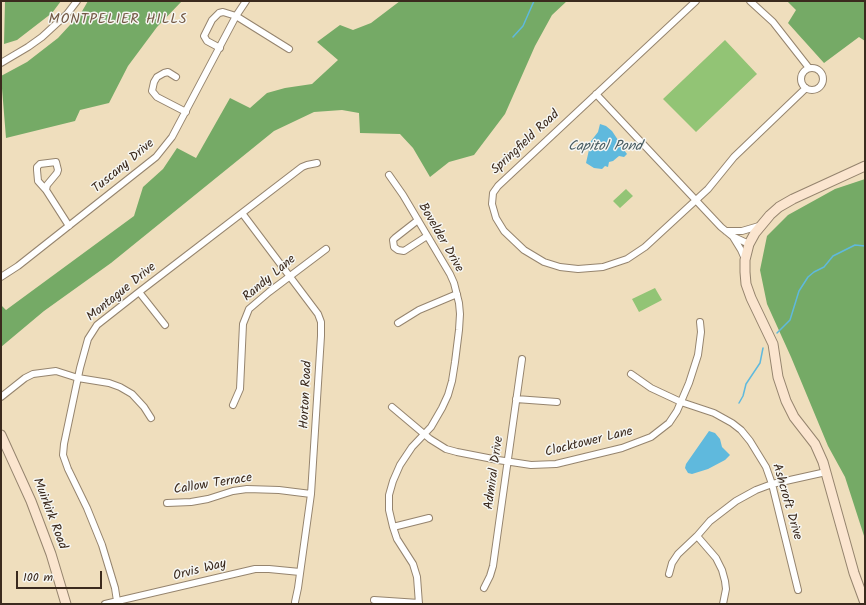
<!DOCTYPE html>
<html>
<head>
<meta charset="utf-8">
<style>
  body { margin:0 }
  #map { position:relative; width:866px; height:605px; overflow:hidden; background:#efdebd; font-family:Kalam,sans-serif }
  canvas { display:block }
  .frame { position:absolute; inset:0; border:2px solid #3b2a1e; pointer-events:none }
  .scale { position:absolute; left:16px; top:571px; width:86px; height:18px; box-sizing:border-box; border:2px solid #3b2a1e; border-top:0; padding-left:5px; font-size:12px; line-height:14px; white-space:nowrap; color:#3b2a1e; -webkit-text-stroke:3px #f6f6f2; paint-order:stroke }
</style>
</head>
<body>
<div id="map">
<canvas width="866" height="605"></canvas>
<div class="frame"></div>
<div class="scale">100 m</div>
</div>
<script>
const g = document.querySelector('canvas').getContext('2d');
g.lineJoin = 'round';
function paint(path, color) { g.fillStyle = color; g.fill(path, 'evenodd'); }
const shape = rows => new Path2D(rows.map(r => 'M' + r).join(''));
function strokePath(path, color, width, dash) { g.strokeStyle = color; g.lineWidth = width; g.lineCap = dash ? 'butt' : 'round'; g.setLineDash(dash || []); g.stroke(path); }
function drawText(font, color, halo, rows, align = 'center') {
  g.font = font + ' Kalam,sans-serif'; g.lineWidth = 3; g.setLineDash([]); g.textBaseline = 'middle'; g.strokeStyle = halo; g.fillStyle = color; for (const [text, x, y, turn = 0] of rows) {
    g.save(); g.translate(x, y); g.rotate((+turn || 0) * Math.PI / 180); g.textAlign = isNaN(turn) ? turn : align; if (halo) g.strokeText(text, 0, 0); g.fillText(text, 0, 0); g.restore();
  }
}
paint(shape([
  [725,40,757,74,696,132,663,99],
  [626,189,633,196,620,208,613,201],
  [655,288,662,300,639,312,632,299]
]), '#92c475');
paint(shape([
  [5,1,61,1,52,13,17,40,4,44],
  [88,1,182,1,157,27,128,66,109,103,80,110,75,121,6,138,1,76,27,62,58,38,81,13],
  [400,1,567,1,552,15,535,46,505,114,474,155,449,162,430,177,413,148,400,134,360,133,359,113,342,110,314,112,274,131,111,263,44,311,1,347,1,305,6,310,134,216,143,187,163,169,177,148,196,158,230,98,250,108,267,93,285,88,312,84,338,60,317,42,340,25,353,30,371,23],
  [787,1,865,1,865,41,859,37,824,63,788,23,796,10],
  [865,179,865,539,845,477,828,446,791,357,767,304,760,270,767,236,788,215,835,189]
]), '#75aa66');
paint(shape([
  [600,124,606,126,612,131,620,143,625,143,627,148,624,150,627,154,624,157,619,156,613,161,609,162,608,167,605,166,602,169,594,168,586,163,591,141,598,132],
  [709,431,715,433,720,439,722,447,730,455,725,460,708,469,692,474,688,473,685,468,686,464]
]), '#5fb9dd');
strokePath(shape([
  [513,37,523,26,534,1],
  [777,333,790,320,799,291,808,277,814,272,824,267,833,256,855,245,865,246],
  [739,403,743,396,746,384,760,363,763,348]
]), '#5fb9dd', 1.5);
const street = shape([
  [696,1,498,186,493,193,492,204,496,218,504,231,524,250,544,262,560,267,578,269,603,267,627,259,645,247,708,189,734,157,806,88],
  [750,1,773,22,809,68],
  [220,48,207,41,204,36,212,20,219,13,223,12,236,16,289,49],
  [1,63,28,47,42,37,67,14,77,1],
  '801 79a11 11 0 1 1 22 0a11 11 0 1 1-22 0Z',
  [176,77,168,72,164,73,157,77,154,82,152,91,157,97,186,112],
  [596,94,721,227,732,236,749,244],
  [389,175,403,195,450,274,454,283,459,303,460,314,459,330,455,362,452,381,448,395,442,408,431,427,412,447,400,465,393,481,389,495,389,510,393,527,397,539,413,564,417,577,419,604],
  [46,190,38,181,37,170,37,167,40,164,56,162,58,170,57,173,47,185,46,190,69,226],
  [242,213,318,314,321,322,321,336,311,494,298,588,295,602],
  [418,220,395,238,393,240,394,247,398,250,404,251,427,236],
  [726,231,742,231,759,226],
  [733,237,741,250,745,259],
  [1,277,18,266,156,157,172,137,236,16,246,1],
  [139,292,165,325],
  [398,323,419,310,457,294],
  [631,374,651,388,681,402,714,413,732,423,741,430,750,441,766,467,772,484,798,590],
  [1,397,25,378,33,374,56,371,78,378,109,383,120,387,132,394,144,407,151,418],
  [516,399,557,402],
  [233,405,240,389,243,324,249,309,269,292,326,249],
  [392,407,430,439,446,449,457,452,498,460,531,465,556,464,622,448,651,437,669,423,677,411,689,383,698,355,701,332,700,322],
  [167,503,191,502,208,499,233,491,247,489,279,490,311,494],
  [393,527,429,518],
  [697,536,716,558,722,570,725,581,726,589,723,604],
  [669,574,672,563,678,554,697,536,710,521,736,501,756,490,772,484,826,472],
  [484,588,490,576,493,566,522,359],
  [374,600,419,603],
  [117,601,115,588,102,545,87,508,68,469,63,455,64,444,80,368,88,339,97,325,139,292,302,167,307,165,317,163],
  [105,604,255,569,269,569,300,572]
]);
const secondary = shape([
  [865,166,793,199,779,207,770,215,755,233,749,244,745,260,745,272,746,284,751,298,773,344,778,377,786,401,794,417,815,444,823,462,854,573,865,603],
  [1,435,31,501,51,554,66,604]
]);
strokePath(street, '#95846e', 8);
strokePath(secondary, '#95846e', 11);
strokePath(street, '#fff', 6);
strokePath(secondary, '#fbe5cf', 9);
drawText('13px', '#3b2a1e', '#f6f6f2', [
  ["Springfield Road",526,143,-43],
  ["Tuscany Drive",124,167,-40],
  ["Bovelder Drive",440,238,60],
  ["Randy Lane",270,279,-40],
  ["Montague Drive",122,293,-39],
  ["Horton Road",307,395,-87],
  ["Clocktower Lane",589,443,-14],
  ["Admiral Drive",495,473,-82],
  ["Callow Terrace",213,485,-9],
  ["Ashcroft Drive",786,502,74],
  ["Muirkirk Road",49,514,69],
  ["Orvis Way",200,571,-14]
]);
g.letterSpacing = '1px';
drawText('14px', '#725743', '#f6f6f2', [
  ["MONTPELIER HILLS",118,21]
]);
g.letterSpacing = '0px';
drawText('italic 14px', '#485c61', '#f6f6f2', [
  ["Capitol Pond",605,148]
]);
</script>
</body>
</html>
